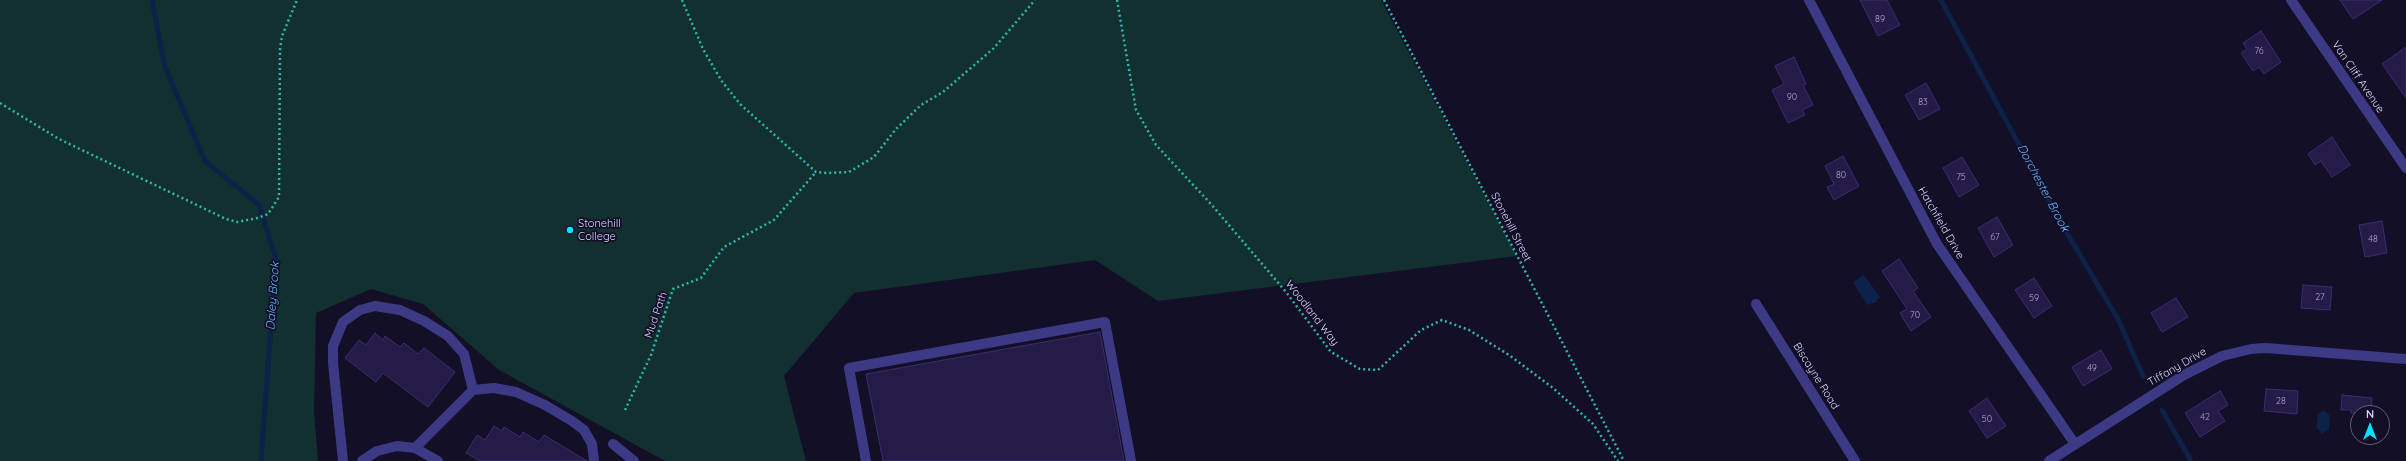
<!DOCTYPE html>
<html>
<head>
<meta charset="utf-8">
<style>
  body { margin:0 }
  #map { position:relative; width:2406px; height:461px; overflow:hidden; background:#130f26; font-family:Quicksand,sans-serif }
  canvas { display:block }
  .north { position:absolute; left:2350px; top:405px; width:40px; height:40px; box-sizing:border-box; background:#130f26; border:1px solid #625e7d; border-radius:50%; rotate:0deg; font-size:11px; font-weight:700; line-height:16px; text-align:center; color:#d9d4ff }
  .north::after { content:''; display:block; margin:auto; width:14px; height:18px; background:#00e5ff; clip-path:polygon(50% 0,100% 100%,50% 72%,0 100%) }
</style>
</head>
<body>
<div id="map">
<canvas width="2406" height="461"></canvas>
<div class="north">N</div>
</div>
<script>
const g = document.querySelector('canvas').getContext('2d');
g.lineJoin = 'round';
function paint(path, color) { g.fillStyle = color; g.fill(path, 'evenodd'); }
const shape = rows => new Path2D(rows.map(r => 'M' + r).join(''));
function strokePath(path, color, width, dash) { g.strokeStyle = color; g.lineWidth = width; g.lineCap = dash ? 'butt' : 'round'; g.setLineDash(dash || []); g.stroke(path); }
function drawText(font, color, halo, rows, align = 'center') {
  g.font = font + ' Quicksand,sans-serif'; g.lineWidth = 3.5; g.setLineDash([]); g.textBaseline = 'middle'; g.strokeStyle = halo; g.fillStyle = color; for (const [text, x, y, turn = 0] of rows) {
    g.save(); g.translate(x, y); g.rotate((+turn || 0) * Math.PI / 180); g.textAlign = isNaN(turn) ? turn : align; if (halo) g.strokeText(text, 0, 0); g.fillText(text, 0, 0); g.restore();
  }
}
paint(shape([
  [0,0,1381,0,1517,256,1158,301,1095,260,854,293,784,376,806,461,665,461,499,370,423,304,371,289,316,313,314,411,318,461,0,461]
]), '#12302f');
paint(shape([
  [1864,275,1880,297,1876,301,1877,302,1867,305,1853,282],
  [2324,410,2330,416,2329,429,2322,434,2316,427,2318,414]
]), '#0c2248');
strokePath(shape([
  [152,0,165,67,205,161,259,205,276,259,261,461],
  [1941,0,2064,228,2118,319,2143,376],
  [2162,410,2191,461]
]), '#0c2248', 5);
const building = shape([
  [1860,0,1887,0,1900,25,1878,36,1860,0],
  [2340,0,2382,0,2353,19,2340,0],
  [2261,31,2281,62,2264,74,2259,67,2253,71,2241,53,2247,49,2243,43,2261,31],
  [2406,47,2406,98,2382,64,2406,47],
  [1794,57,1806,84,1803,85,1813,105,1802,110,1805,115,1788,123,1772,90,1784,84,1775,66,1794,57],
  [1926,83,1940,109,1919,120,1905,95,1926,83],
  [2332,137,2350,165,2332,177,2321,161,2315,165,2308,154,2332,137],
  [1843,156,1859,186,1834,200,1827,187,1834,184,1825,166,1843,156],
  [1962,157,1979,185,1959,197,1943,168,1962,157],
  [1997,217,2013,245,1994,257,1978,228,1997,217],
  [2382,221,2387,253,2365,257,2359,225,2382,221],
  [1899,259,1918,288,1913,291,1931,317,1911,331,1900,313,1907,309,1882,271,1899,259],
  [2034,278,2052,306,2034,318,2015,290,2034,278],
  [2303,285,2332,287,2330,310,2301,308,2303,285],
  [2176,298,2188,317,2162,332,2151,313,2176,298],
  [1100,332,1124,461,883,461,866,374,1100,332],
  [375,333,383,340,385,336,400,347,404,343,418,354,424,348,455,372,428,407,383,373,376,382,345,358,359,340,366,345,375,333],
  [2101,350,2112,369,2083,386,2072,367,2101,350],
  [2266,389,2298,391,2297,414,2264,411,2266,389],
  [2220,391,2228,405,2218,411,2225,421,2200,437,2185,413,2220,391],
  [2342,395,2372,398,2371,413,2351,413,2351,410,2341,410,2342,395],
  [1987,398,2006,426,1987,438,1969,411,1987,398],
  [494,426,502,431,504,427,520,437,523,432,539,442,544,435,587,461,480,461,466,453,477,435,485,440,494,426]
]);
paint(building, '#241b47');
strokePath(building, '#3b2d73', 1);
strokePath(shape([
  [682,0,703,49,721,80,740,104,816,172,827,173,849,172,874,157,896,129,921,105,943,92,994,48,1035,0],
  [1117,0,1136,110,1156,145,1211,204,1286,292,1331,352,1360,369,1378,370,1421,330,1442,320,1469,330,1509,355,1553,388,1593,424,1618,461],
  [1384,0,1624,461],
  [0,103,59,139,226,219,237,222,258,218,268,214,279,197,280,50,282,36,297,0],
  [625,410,651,355,673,289,701,278,724,247,774,220,816,172]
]), '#2fb8b0', 2.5, [2, 3]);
strokePath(shape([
  [1809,0,1937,244,2075,444],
  [2291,0,2406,168],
  [1756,304,1855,461],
  [613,444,634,461],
  [415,448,473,390,494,388,516,392,545,405,572,421,584,430,592,444,594,461],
  [343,461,333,363,333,346,343,322,360,310,375,306,400,310,424,321,448,336,464,354,473,390],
  [362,461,377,451,397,446,415,448,438,461],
  [866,461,849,368,1105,322,1131,461],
  [2049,461,2184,375,2222,356,2251,349,2266,348,2406,359]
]), '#3d3a85', 10);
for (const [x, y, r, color] of [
  [570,230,4,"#00e5ff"]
]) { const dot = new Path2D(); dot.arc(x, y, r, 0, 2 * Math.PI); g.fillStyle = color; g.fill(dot); strokePath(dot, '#130f26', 1.5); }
drawText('9px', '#aca6d1', null, [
  ["89",1880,19],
  ["76",2259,51],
  ["90",1792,97],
  ["83",1923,102],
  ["80",1841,175],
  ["75",1961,177],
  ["67",1995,237],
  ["48",2373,239],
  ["27",2320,297],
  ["59",2034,298],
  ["70",1915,315],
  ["49",2092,368],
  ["28",2281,401],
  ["42",2205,417],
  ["50",1987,419]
]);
drawText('11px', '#d9d4ff', '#130f26', [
  ["Van Cliff Avenue",2358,77,56],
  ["Hatchfield Drive",1941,223,60],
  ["Stonehill Street",1511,227,63],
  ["Woodland Way",1312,313,52],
  ["Mud Path",656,315,-71],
  ["Tiffany Drive",2177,367,-30],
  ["Biscayne Road",1816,376,58]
]);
drawText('11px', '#d9d4ff', '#130f26', [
  ["Stonehill",578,224],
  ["College",578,237]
], 'left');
drawText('italic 12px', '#62b6ff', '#130f26', [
  ["Dorchester Brook",2043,188,62],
  ["Daley Brook",273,296,-86]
]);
</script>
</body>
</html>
